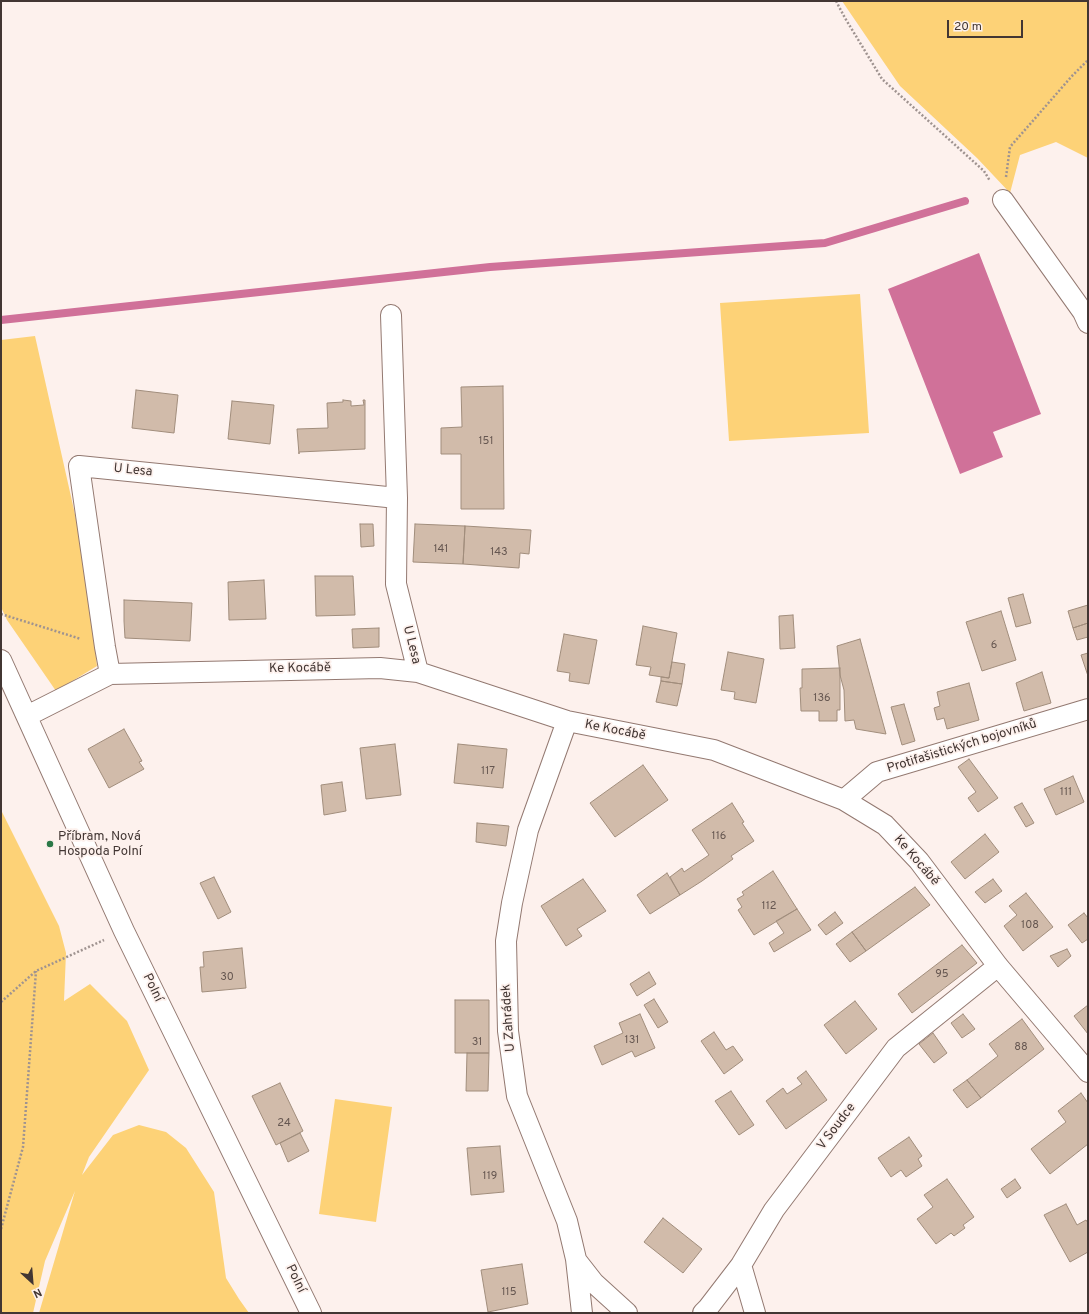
<!DOCTYPE html>
<html>
<head>
<meta charset="utf-8">
<style>
  body { margin:0 }
  #map { position:relative; width:1089px; height:1314px; overflow:hidden; background:#fdf1ed; font-family:Overpass,sans-serif }
  canvas { display:block }
  .frame { position:absolute; inset:0; border:2px solid #423633; pointer-events:none }
  .north { position:absolute; left:12px; top:1262px; width:40px; height:40px; -webkit-text-stroke:3px #fdf1ed; paint-order:stroke; rotate:154deg; font-size:11px; font-weight:700; line-height:16px; text-align:center; color:#423633 }
  .north::after { content:''; display:block; margin:auto; width:14px; height:18px; background:#423633; clip-path:polygon(50% 0,100% 100%,50% 72%,0 100%) }
  .scale { position:absolute; left:947px; top:20px; width:76px; height:18px; box-sizing:border-box; border:2px solid #423633; border-top:0; padding-left:5px; font-size:12px; line-height:14px; white-space:nowrap; color:#423633; -webkit-text-stroke:3px #fdf1ed; paint-order:stroke }
</style>
</head>
<body>
<div id="map">
<canvas width="1089" height="1314"></canvas>
<div class="frame"></div>
<div class="north">N</div>
<div class="scale">20 m</div>
</div>
<script>
const g = document.querySelector('canvas').getContext('2d');
g.lineJoin = 'round';
function paint(path, color) { g.fillStyle = color; g.fill(path, 'evenodd'); }
const shape = rows => new Path2D(rows.map(r => 'M' + r).join(''));
function strokePath(path, color, width, dash) { g.strokeStyle = color; g.lineWidth = width; g.lineCap = dash ? 'butt' : 'round'; g.setLineDash(dash || []); g.stroke(path); }
function drawText(font, color, halo, rows, align = 'center') {
  g.font = font + ' Overpass,sans-serif'; g.lineWidth = 3.5; g.setLineDash([]); g.textBaseline = 'middle'; g.strokeStyle = halo; g.fillStyle = color; for (const [text, x, y, turn = 0] of rows) {
    g.save(); g.translate(x, y); g.rotate((+turn || 0) * Math.PI / 180); g.textAlign = isNaN(turn) ? turn : align; if (halo) g.strokeText(text, 0, 0); g.fillText(text, 0, 0); g.restore();
  }
}
paint(shape([
  [842,1,1088,1,1088,158,1056,142,1020,155,1010,193,977,158,900,86],
  [860,294,869,433,729,441,720,303],
  [35,336,85,559,97,666,56,691,7,620,1,607,1,340],
  [1,810,59,926,66,953,64,1001,90,984,127,1021,149,1070,89,1157,82,1175,113,1135,139,1125,166,1132,186,1148,214,1192,226,1278,239,1299,249,1313,39,1313,75,1191,45,1261,33,1313,1,1313],
  [335,1099,392,1107,376,1222,319,1214]
]), '#fdd277');
paint(shape([
  [979,253,1041,414,993,432,1003,457,960,474,888,289]
]), '#d07199');
strokePath(shape([
  [1,320,490,267,825,243,965,201]
]), '#d07199', 8);
const building = shape([
  [503,386,504,509,461,509,461,454,441,454,441,428,462,427,461,387,503,386],
  [136,390,178,395,174,433,132,428,136,390],
  [343,400,351,401,351,406,364,405,363,400,365,400,365,449,299,452,299,454,297,429,328,428,327,403,343,402,343,400],
  [232,401,274,405,270,444,228,439,232,401],
  [360,524,373,524,374,546,361,547,360,524],
  [415,524,465,526,463,564,413,562,415,524],
  [465,526,531,530,529,554,520,553,519,568,463,564,465,526],
  [315,576,353,576,355,615,316,616,315,576],
  [264,580,266,619,229,620,228,582,264,580],
  [1023,594,1031,623,1016,627,1008,598,1023,594],
  [124,600,192,603,190,641,125,638,124,621,124,600],
  [1088,605,1088,623,1073,628,1068,611,1088,605],
  [1001,611,1016,660,982,671,966,622,1001,611],
  [793,615,795,648,780,649,779,616,793,615],
  [1088,623,1088,637,1077,640,1073,628,1088,623],
  [643,626,677,633,669,678,649,675,651,667,636,665,643,626],
  [379,628,379,647,353,648,352,629,379,628],
  [564,634,597,640,589,684,569,681,570,673,557,671,564,634],
  [860,639,886,734,856,729,854,720,845,721,844,690,840,675,837,646,860,639],
  [728,652,764,659,756,703,734,699,735,692,721,690,728,652],
  [1088,653,1088,676,1081,655,1088,653],
  [672,662,685,664,682,684,661,681,661,677,669,678,672,662],
  [840,668,840,710,837,710,837,721,819,721,819,711,801,711,800,688,802,688,802,669,840,668],
  [1042,672,1051,703,1024,711,1016,683,1042,672],
  [661,681,682,684,677,706,656,702,661,681],
  [969,683,979,720,947,729,944,718,937,720,934,708,940,706,937,692,969,683],
  [904,704,915,741,902,745,891,707,904,704],
  [124,729,142,761,139,762,144,769,109,788,88,749,124,729],
  [395,744,401,795,366,799,360,748,395,744],
  [458,744,507,749,503,788,454,783,458,744],
  [969,759,998,798,978,812,968,798,976,792,958,767,969,759],
  [643,765,668,800,615,837,590,803,643,765],
  [1073,776,1084,802,1056,815,1044,789,1073,776],
  [342,782,346,811,324,815,321,785,342,782],
  [732,803,744,822,742,823,754,841,731,856,733,859,702,881,680,895,670,877,682,868,684,872,709,855,692,830,732,803],
  [1022,803,1034,823,1026,827,1014,807,1022,803],
  [477,823,509,826,506,846,476,842,477,823],
  [985,834,999,852,965,879,951,862,985,834],
  [773,871,797,909,754,935,738,910,742,907,737,899,744,895,742,892,773,871],
  [667,873,680,895,650,914,637,895,667,873],
  [214,877,231,912,218,919,200,883,214,877],
  [583,879,606,911,577,929,582,936,566,946,541,906,583,879],
  [993,879,1002,891,985,903,975,892,993,879],
  [915,887,930,905,866,951,852,932,915,887],
  [1026,893,1053,927,1023,951,1004,926,1017,915,1009,906,1026,893],
  [797,909,811,930,774,952,769,943,784,933,776,921,797,909],
  [835,912,843,923,826,935,818,925,835,912],
  [1084,913,1088,918,1088,939,1082,943,1068,925,1084,913],
  [852,932,866,951,850,962,836,944,852,932],
  [962,945,977,963,912,1013,898,994,962,945],
  [242,948,246,988,202,992,200,967,204,967,203,952,242,948],
  [1067,949,1071,956,1058,967,1050,956,1067,949],
  [649,972,656,984,637,996,630,984,649,972],
  [654,999,668,1022,658,1028,644,1005,654,999],
  [455,1000,489,1000,489,1053,455,1053,455,1000],
  [855,1001,877,1029,846,1054,824,1025,855,1001],
  [1088,1005,1088,1034,1074,1016,1088,1005],
  [640,1014,655,1048,635,1057,632,1051,602,1065,594,1046,623,1033,619,1023,640,1014],
  [963,1014,975,1029,962,1038,951,1023,963,1014],
  [1022,1019,1044,1049,981,1098,967,1080,998,1056,989,1044,1022,1019],
  [714,1032,726,1050,733,1046,743,1060,724,1074,701,1041,714,1032],
  [933,1033,947,1053,934,1063,919,1044,933,1033],
  [467,1053,489,1053,488,1091,466,1091,467,1053],
  [806,1071,827,1100,786,1129,766,1101,783,1088,787,1094,802,1084,797,1078,806,1071],
  [967,1080,981,1098,967,1108,953,1090,967,1080],
  [280,1083,303,1131,276,1145,252,1096,280,1083],
  [731,1091,754,1125,739,1135,715,1101,731,1091],
  [1081,1093,1088,1103,1088,1144,1050,1174,1031,1149,1066,1122,1058,1111,1081,1093],
  [300,1133,309,1151,288,1162,280,1143,300,1133],
  [909,1137,922,1156,918,1159,922,1166,906,1177,901,1170,891,1177,878,1158,909,1137],
  [500,1146,504,1192,471,1195,467,1148,500,1146],
  [947,1179,974,1217,963,1225,965,1228,954,1236,951,1233,936,1244,917,1219,933,1207,924,1195,947,1179],
  [1015,1179,1021,1188,1007,1198,1001,1189,1015,1179],
  [1066,1204,1077,1225,1086,1220,1088,1223,1088,1252,1070,1262,1044,1215,1066,1204],
  [663,1218,702,1249,683,1273,644,1242,663,1218],
  [522,1264,528,1304,488,1312,481,1270,522,1264]
]);
paint(building, '#d1bbaa');
strokePath(building, '#a18d7c', 1);
const street = shape([
  [1003,200,1083,312,1088,323],
  [391,315,397,498,396,584,418,672],
  [1,660,124,931,311,1313],
  [110,674,105,647,79,466,397,498],
  [27,716,110,674,380,668,418,672,567,721,714,750,844,800,885,825,919,861,998,966,1088,1072],
  [567,721,528,830,512,903,506,941,508,1031,517,1096,567,1221,576,1259,582,1313],
  [844,800,877,772,1088,709],
  [576,1260,594,1283,627,1313],
  [741,1265,755,1313],
  [703,1313,708,1308,741,1265,774,1210,896,1048,998,966]
]);
strokePath(street, '#937971', 22);
strokePath(shape([
  [836,1,845,18,882,79,984,171,990,181],
  [1006,177,1010,147,1072,76,1088,60],
  [1,614,81,639],
  [1,1002,36,971,104,940],
  [1,1229,23,1147,36,971]
]), '#9f9390', 2.5, [2, 2]);
strokePath(street, '#fff', 20);
for (const [x, y, r, color] of [
  [50,844,4,"#2b7847"]
]) { const dot = new Path2D(); dot.arc(x, y, r, 0, 2 * Math.PI); g.fillStyle = color; g.fill(dot); strokePath(dot, '#fdf1ed', 1.5); }
drawText('11px', '#665751', null, [
  ["151",486,442],
  ["141",441,550],
  ["143",499,553],
  ["6",994,646],
  ["136",822,699],
  ["117",488,772],
  ["111",1066,793],
  ["116",719,837],
  ["112",769,907],
  ["108",1030,926],
  ["95",942,975],
  ["30",227,978],
  ["131",632,1041],
  ["31",477,1043],
  ["88",1021,1048],
  ["24",284,1124],
  ["119",490,1177],
  ["115",509,1293]
]);
drawText('13px', '#423633', '#fdf1ed', [
  ["U Lesa",133,471,6],
  ["U Lesa",411,645,76],
  ["Ke Kocábě",300,669,-1],
  ["Ke Kocábě",615,731,11],
  ["Protifašistických bojovníků",962,747,-17],
  ["Ke Kocábě",916,861,49],
  ["Polní",152,988,64],
  ["U Zahrádek",509,1018,-94],
  ["V Soudce",837,1127,-53],
  ["Polní",295,1279,64]
]);
drawText('13px', '#423633', '#fdf1ed', [
  ["Příbram, Nová",58,837],
  ["Hospoda Polní",58,852]
], 'left');
</script>
</body>
</html>
